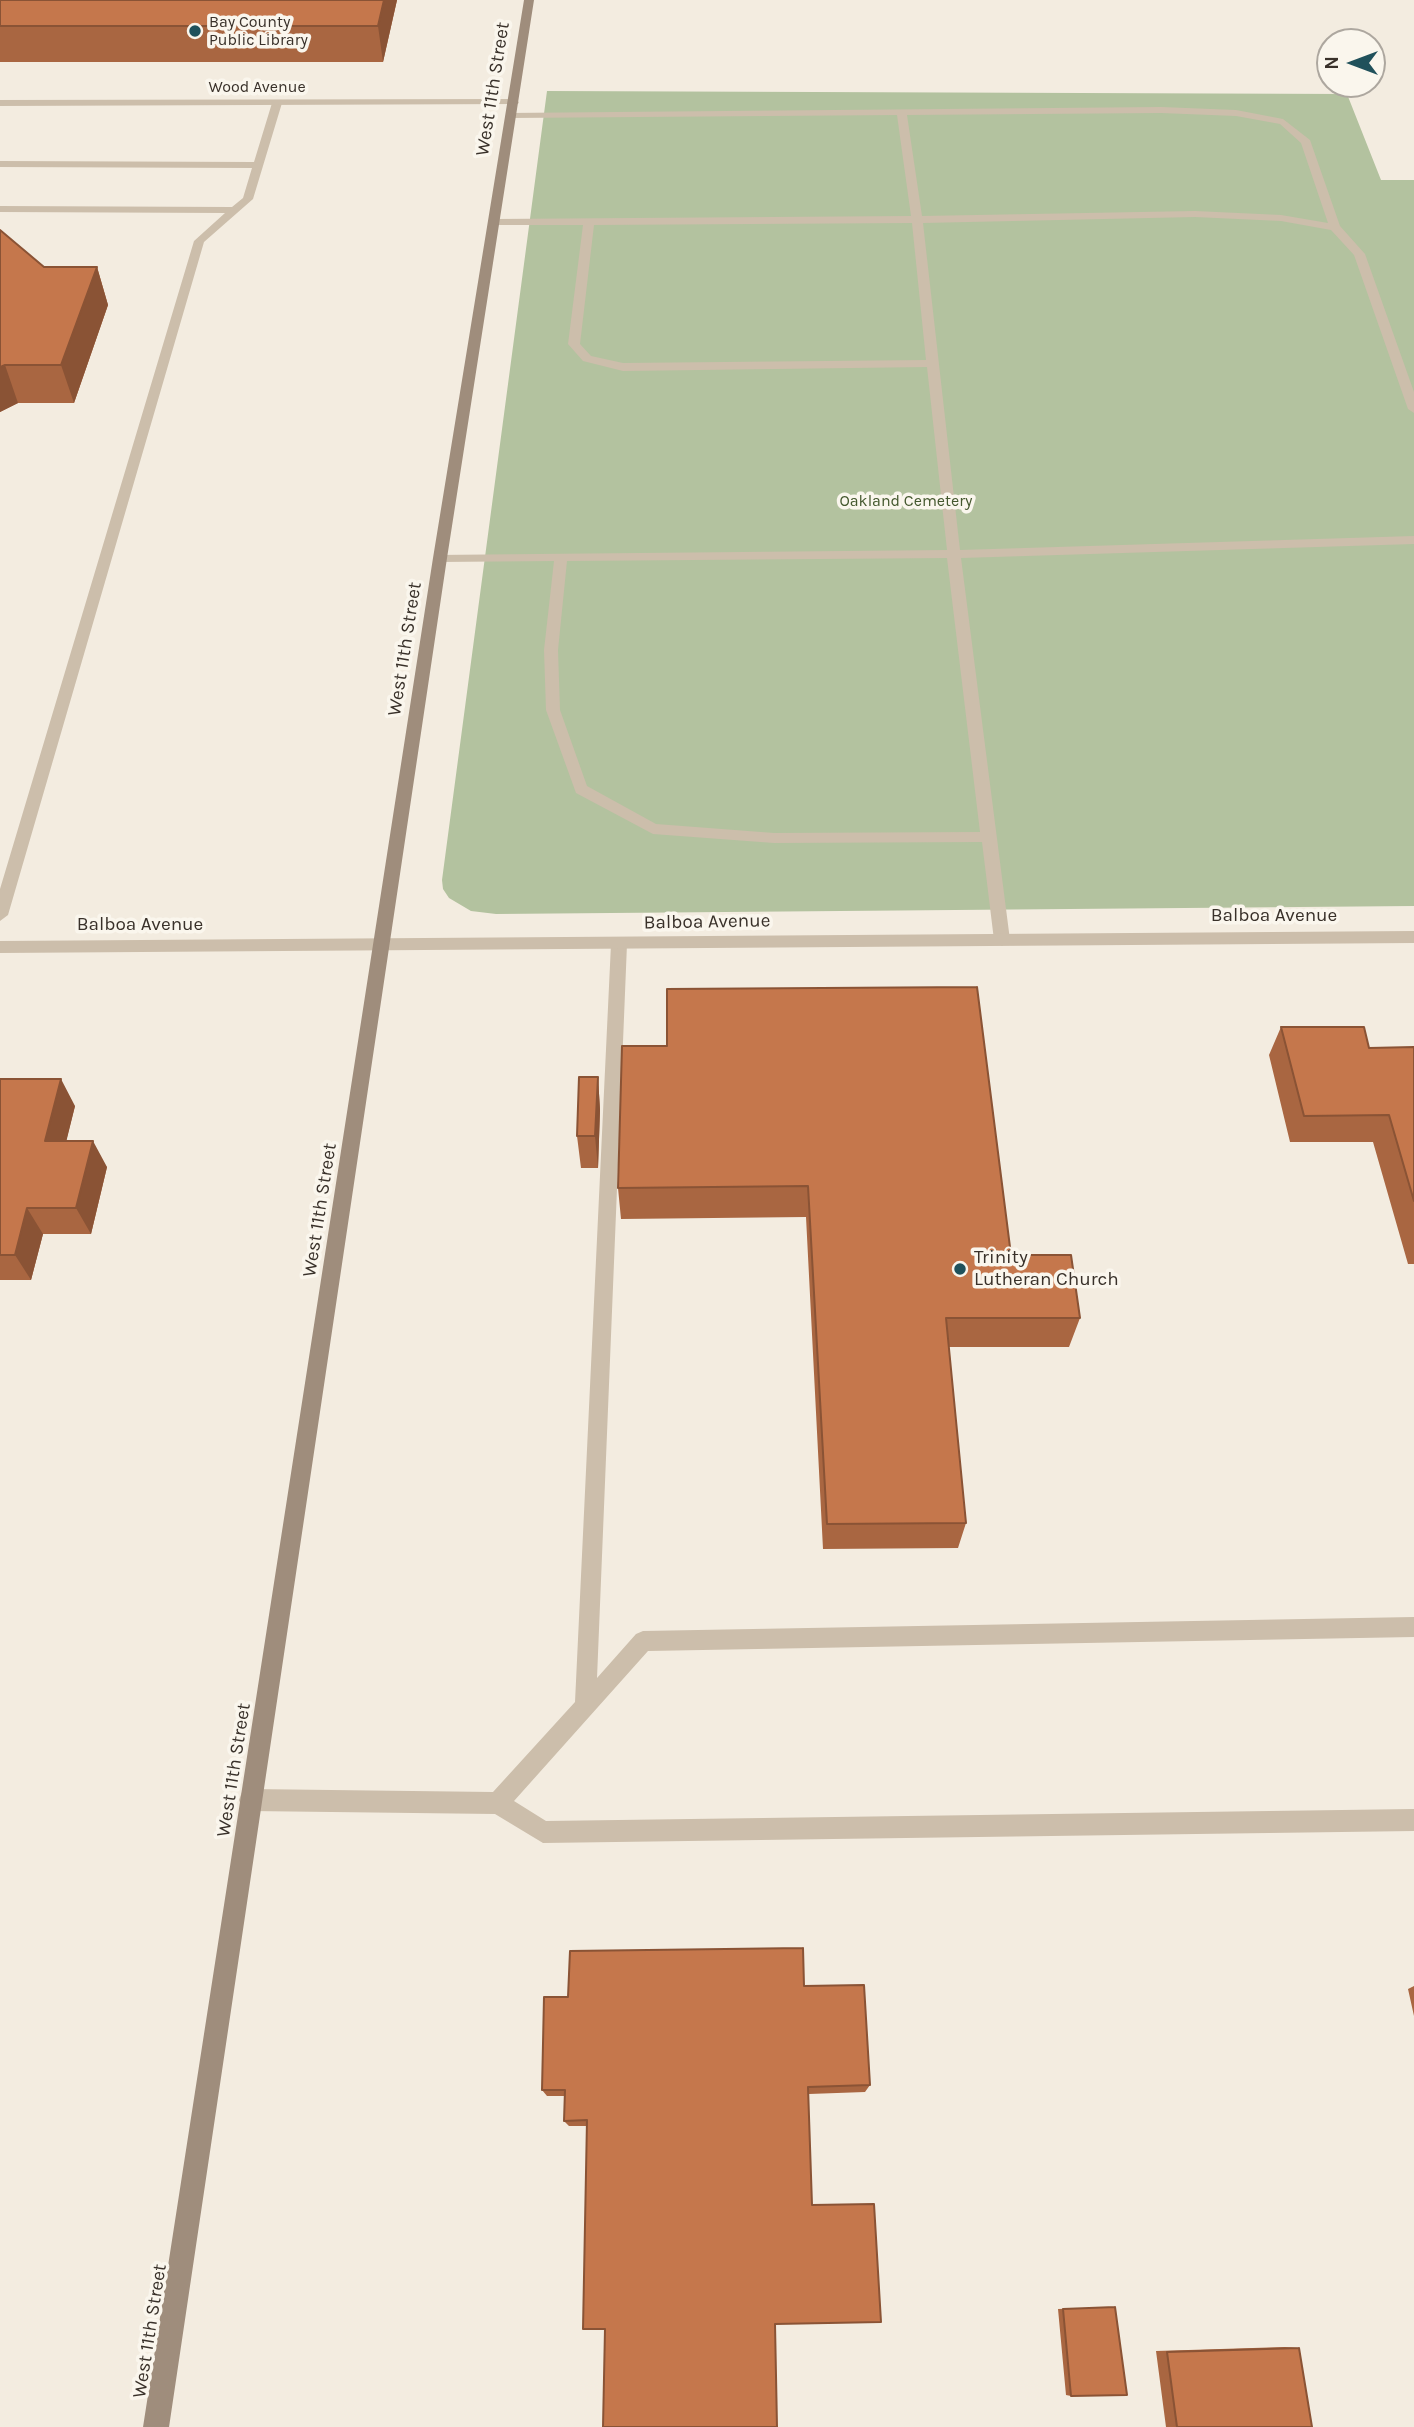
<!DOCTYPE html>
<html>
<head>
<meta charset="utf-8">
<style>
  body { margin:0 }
  #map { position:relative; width:1414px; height:2427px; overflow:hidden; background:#f3ece0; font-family:Karla,sans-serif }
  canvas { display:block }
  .north { position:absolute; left:1316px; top:28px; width:70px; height:70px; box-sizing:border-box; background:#faf6ed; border:2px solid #ada79f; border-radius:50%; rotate:270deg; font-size:19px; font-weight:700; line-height:28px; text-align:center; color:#39312a }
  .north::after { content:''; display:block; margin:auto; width:24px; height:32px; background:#20515b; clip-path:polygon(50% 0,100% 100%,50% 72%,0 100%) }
</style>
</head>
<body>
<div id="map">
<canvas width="1414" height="2427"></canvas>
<div class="north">N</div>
</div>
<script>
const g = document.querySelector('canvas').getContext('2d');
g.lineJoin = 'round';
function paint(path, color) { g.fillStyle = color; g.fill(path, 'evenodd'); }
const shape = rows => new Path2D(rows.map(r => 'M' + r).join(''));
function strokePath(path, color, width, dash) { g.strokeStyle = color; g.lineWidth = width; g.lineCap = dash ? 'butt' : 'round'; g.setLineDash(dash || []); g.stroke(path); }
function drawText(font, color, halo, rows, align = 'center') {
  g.font = font + ' Karla,sans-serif'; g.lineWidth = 7; g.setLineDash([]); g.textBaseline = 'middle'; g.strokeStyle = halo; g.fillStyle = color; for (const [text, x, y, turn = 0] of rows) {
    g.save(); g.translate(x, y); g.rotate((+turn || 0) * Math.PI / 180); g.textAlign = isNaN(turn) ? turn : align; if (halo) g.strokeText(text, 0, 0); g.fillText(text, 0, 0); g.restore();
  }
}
paint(shape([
  [547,91,1347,94,1381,180,1414,180,1414,906,496,914,471,911,449,898,443,889,442,880]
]), '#b3c29f');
paint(shape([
  [277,100,282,103,253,199,204,242,8,915,0,921,0,889,194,241,225,213,0,212,0,206,232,207,243,198,252,168,0,167,0,161,254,162,272,103,277,100],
  [1161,107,1236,110,1283,119,1310,140,1340,226,1365,254,1414,392,1414,413,1408,409,1354,255,1331,230,1281,221,1195,217,923,223,960,550,1414,536,1414,544,961,558,1010,940,1002,946,994,940,982,842,774,843,653,834,576,793,546,710,544,650,554,561,440,562,435,561,435,555,947,550,927,367,623,371,583,361,568,344,583,225,494,225,489,222,494,219,911,216,897,115,511,118,507,117,507,113,1161,107],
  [1161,113,1236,116,1280,124,1301,143,1328,223,1281,215,1195,211,922,216,907,115,1161,113],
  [912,223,926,360,623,363,591,356,580,344,594,225,912,223],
  [947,558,980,832,774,833,656,824,587,786,560,710,558,650,567,561,947,558],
  [619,938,627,944,597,1678,636,1634,643,1631,1414,1617,1414,1637,648,1651,514,1801,546,1821,1414,1809,1414,1831,543,1843,495,1814,250,1811,242,1808,239,1800,242,1792,250,1789,493,1792,575,1702,611,944,619,938]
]), '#ccbeab');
paint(shape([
  [514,99,519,102,518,104,0,106,0,100,514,99]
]), '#ccbeab');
paint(shape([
  [1414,931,1414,943,0,953,0,941,1414,931]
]), '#ccbeab');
paint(shape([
  [524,0,534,0,447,558,169,2427,143,2427,433,558,524,0]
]), '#9f8d7c');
paint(shape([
  [0,0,397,0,383,62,0,62],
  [0,230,44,267,97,267,108,305,74,403,18,403,0,412],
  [1281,1027,1369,1048,1414,1047,1414,1264,1408,1264,1373,1142,1290,1142,1269,1055],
  [622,1046,1011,1255,1080,1318,1069,1347,949,1347,966,1523,958,1548,823,1549,806,1217,621,1219,618,1188],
  [598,1077,600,1110,598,1168,581,1168,577,1136],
  [0,1079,75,1106,66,1141,107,1167,91,1234,43,1234,31,1280,0,1280],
  [804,1986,870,2085,865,2092,809,2094,775,2324,605,2329,587,2126,569,2126,564,2121,565,2096,547,2096,542,2090,568,1997],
  [1414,1986,1414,2016,1408,1989],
  [1115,2307,1071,2396,1066,2395,1058,2309],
  [1285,2347,1299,2348,1312,2427,1166,2427,1156,2351]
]), '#a96641');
paint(shape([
  [384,0,397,0,383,62,378,26],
  [97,267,108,305,74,403,61,365],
  [5,365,18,403,0,412,0,367],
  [598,1077,600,1110,598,1168,595,1136],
  [61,1079,75,1106,60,1167,45,1141],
  [93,1141,107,1167,91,1234,76,1208],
  [27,1208,43,1234,31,1280,15,1255]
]), '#8a5335');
const building = shape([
  [0,0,384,0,378,26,0,26,0,0],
  [0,230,44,267,97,267,61,365,5,365,0,367,0,230],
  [977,987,1011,1255,1071,1255,1080,1318,946,1318,966,1523,827,1524,808,1186,618,1188,622,1046,667,1046,667,989,977,987],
  [1281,1027,1364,1027,1369,1048,1414,1047,1414,1201,1389,1115,1304,1116,1281,1027],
  [579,1077,598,1077,595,1136,577,1136,579,1077],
  [0,1079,61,1079,45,1141,93,1141,76,1208,27,1208,15,1255,0,1255,0,1079],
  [803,1948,804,1986,864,1985,870,2085,808,2087,812,2205,874,2204,881,2322,775,2324,777,2427,603,2427,605,2329,583,2329,587,2120,564,2121,565,2090,542,2090,544,1997,568,1997,570,1951,803,1948],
  [1115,2307,1127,2395,1071,2396,1063,2309,1115,2307],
  [1299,2348,1312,2427,1177,2427,1167,2352,1299,2348]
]);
paint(building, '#c5774c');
strokePath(building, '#8a5335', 2);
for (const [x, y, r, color] of [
  [195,31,7,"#20515b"],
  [960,1269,7,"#20515b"]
]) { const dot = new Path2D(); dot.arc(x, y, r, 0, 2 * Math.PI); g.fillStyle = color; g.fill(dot); strokePath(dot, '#faf6ed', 2.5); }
drawText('16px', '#39312a', '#faf6ed', [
  ["Bay County",209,22],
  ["Public Library",209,40]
], 'left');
drawText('16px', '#39312a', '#faf6ed', [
  ["Wood Avenue",257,87]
]);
drawText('16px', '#44582e', '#faf6ed', [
  ["Oakland Cemetery",906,501]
]);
drawText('19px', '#39312a', '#faf6ed', [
  ["West 11th Street",493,89,-81],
  ["West 11th Street",405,649,-81],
  ["Balboa Avenue",1274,916],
  ["Balboa Avenue",707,922,-1],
  ["Balboa Avenue",140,925],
  ["West 11th Street",320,1210,-81],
  ["West 11th Street",234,1770,-81],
  ["West 11th Street",150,2331,-81]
]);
drawText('19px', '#39312a', '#faf6ed', [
  ["Trinity",974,1258],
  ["Lutheran Church",974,1280]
], 'left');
</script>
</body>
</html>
